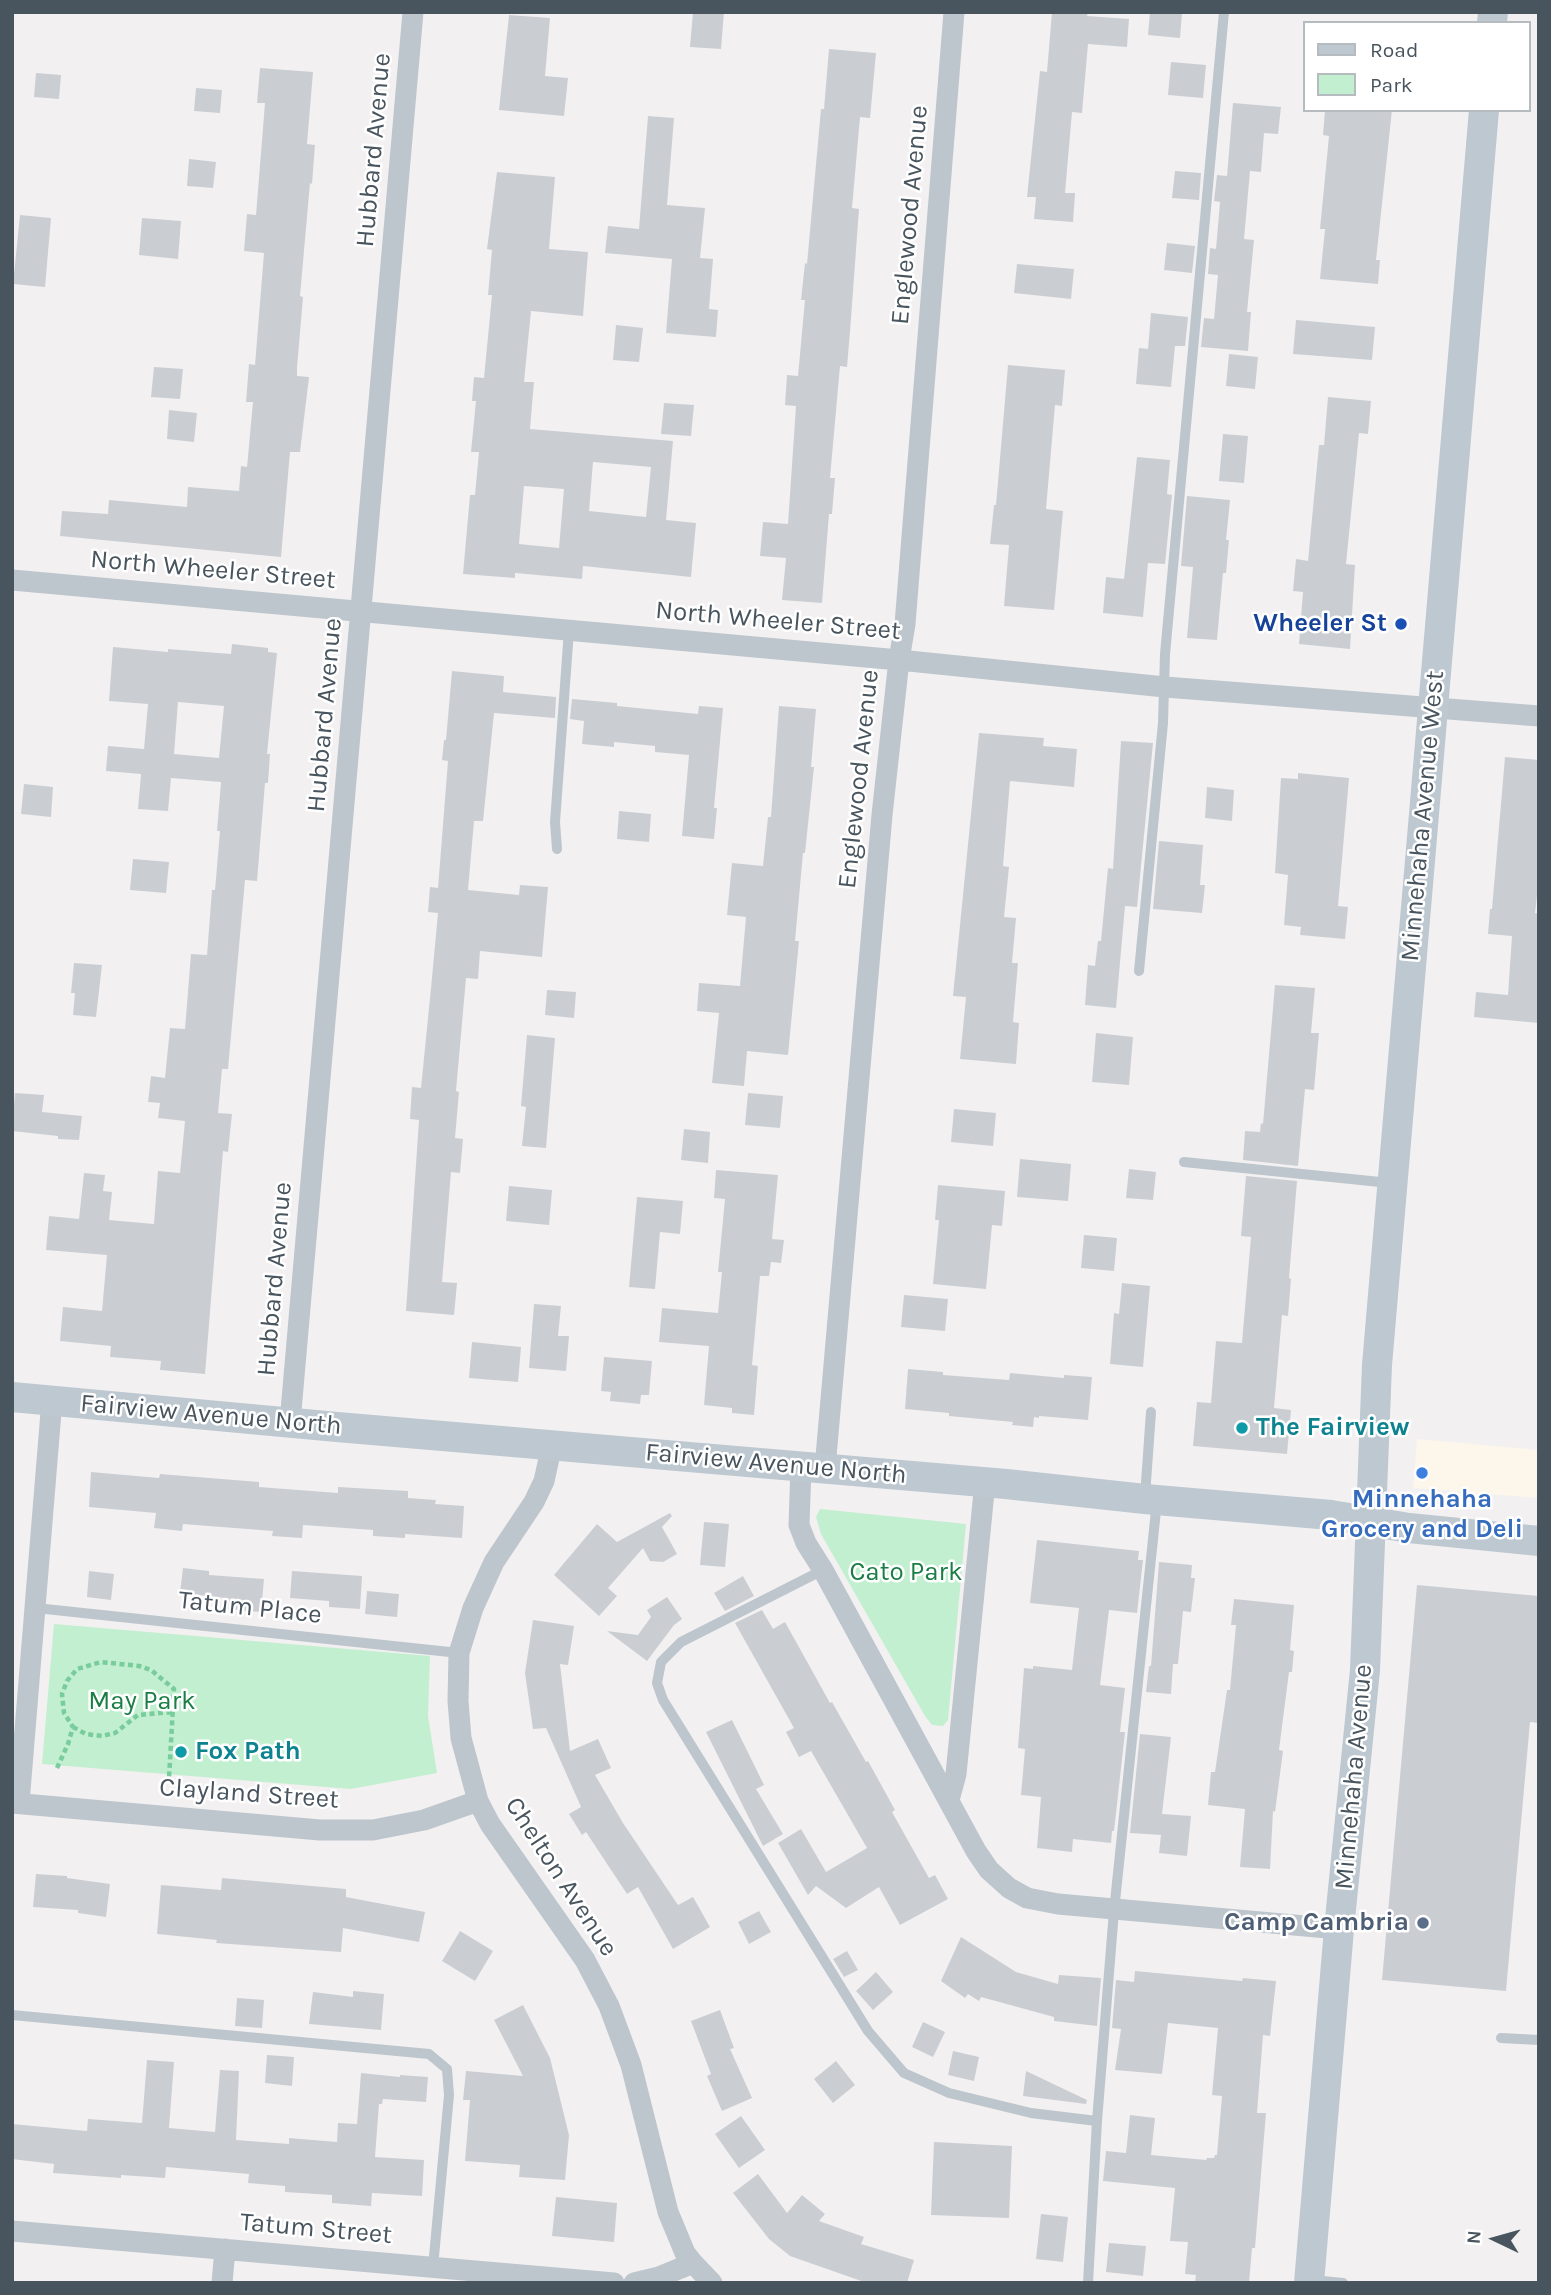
<!DOCTYPE html>
<html>
<head>
<meta charset="utf-8">
<style>
  body { margin:0 }
  #map { position:relative; width:1551px; height:2295px; overflow:hidden; background:#f3f0f1; font-family:Karla,sans-serif }
  canvas { display:block }
  .frame { position:absolute; inset:0; border:14px solid #49555e; pointer-events:none }
  .legend { position:absolute; left:1303px; top:21px; width:228px; height:91px; box-sizing:border-box; background:#fff; border:2px solid #b6bbbf; margin:0; padding:9px 12px; list-style:none; font-size:21px; color:#49555e }
  .legend li { display:flex; align-items:center; gap:14px; height:35px }
  .legend b { width:35px; border:2px solid #b6bbbf }
  .north { position:absolute; left:1460px; top:2204px; width:70px; height:70px; -webkit-text-stroke:5px #fff; paint-order:stroke; rotate:275deg; font-size:19px; font-weight:700; line-height:28px; text-align:center; color:#49555e }
  .north::after { content:''; display:block; margin:auto; width:24px; height:32px; background:#49555e; clip-path:polygon(50% 0,100% 100%,50% 72%,0 100%) }
</style>
</head>
<body>
<div id="map">
<canvas width="1551" height="2295"></canvas>
<div class="frame"></div>
<ul class="legend">
<li><b style="height:9px;background:#bdc8d1"></b>Road</li>
<li><b style="height:19px;background:#c1efcf"></b>Park</li>
</ul>
<div class="north">N</div>
</div>
<script>
const g = document.querySelector('canvas').getContext('2d');
g.lineJoin = 'round';
function paint(path, color) { g.fillStyle = color; g.fill(path, 'evenodd'); }
const shape = rows => new Path2D(rows.map(r => 'M' + r).join(''));
function strokePath(path, color, width, dash) { g.strokeStyle = color; g.lineWidth = width; g.lineCap = dash ? 'butt' : 'round'; g.setLineDash(dash || []); g.stroke(path); }
function drawText(font, color, halo, rows, align = 'center') {
  g.font = font + ' Karla,sans-serif'; g.lineWidth = 5; g.setLineDash([]); g.textBaseline = 'middle'; g.strokeStyle = halo; g.fillStyle = color; for (const [text, x, y, turn = 0] of rows) {
    g.save(); g.translate(x, y); g.rotate((+turn || 0) * Math.PI / 180); g.textAlign = isNaN(turn) ? turn : align; if (halo) g.strokeText(text, 0, 0); g.fillText(text, 0, 0); g.restore();
  }
}
paint(shape([
  [1417,1439,1539,1450,1539,1498,1413,1488]
]), '#fcf6eb');
paint(shape([
  [820,1509,966,1524,948,1720,943,1726,932,1725,925,1716,821,1534,816,1517],
  [54,1624,430,1656,428,1716,437,1773,351,1789,42,1764]
]), '#c1efcf');
paint(shape([
  [693,12,724,12,721,49,690,47],
  [1052,12,1088,12,1087,16,1129,19,1127,47,1088,44,1082,113,1072,112,1065,193,1075,193,1073,222,1034,219,1036,197,1027,197,1040,71,1047,72],
  [1150,12,1182,12,1180,38,1148,35],
  [509,15,550,18,545,76,568,78,564,116,499,110],
  [829,49,876,53,870,118,860,117,852,208,859,209,850,332,847,367,840,366,830,478,835,478,832,514,829,514,822,603,782,600,786,558,760,556,763,522,788,524,796,406,785,405,787,375,798,376,805,300,801,300,805,263,807,264,821,109,824,109],
  [1171,62,1206,65,1203,98,1168,95],
  [260,68,313,72,307,144,315,145,312,184,310,183,300,296,303,297,297,368,297,376,309,377,300,452,290,452,281,557,60,536,62,511,108,514,109,500,187,507,188,487,239,491,241,466,247,467,253,402,246,402,249,364,255,365,264,253,244,251,247,214,256,215,265,103,257,103],
  [36,73,61,75,59,99,34,97],
  [196,88,222,90,220,113,194,111],
  [1233,103,1281,107,1278,134,1264,133,1261,172,1250,171,1244,239,1254,240,1247,312,1251,312,1248,351,1201,347,1204,318,1214,319,1218,275,1208,274,1210,248,1216,249,1220,202,1214,201,1217,175,1227,176],
  [1325,110,1392,110,1376,260,1380,260,1378,284,1320,279,1325,229,1320,229,1329,136,1323,135],
  [648,116,674,118,667,205,705,208,700,258,713,259,709,309,718,310,716,337,666,333,672,259,605,253,608,226,639,229],
  [189,159,216,162,213,188,187,186],
  [1175,171,1201,173,1199,200,1172,198],
  [497,172,555,177,549,249,588,252,583,316,531,311,524,382,534,382,530,429,673,441,666,520,696,523,691,577,583,566,582,579,515,573,515,578,463,574,470,495,475,495,479,452,471,452,476,401,472,401,474,377,484,378,492,295,488,295,492,250,487,249],
  [593,462,651,467,646,517,589,511],
  [524,486,564,489,559,548,519,544],
  [20,215,51,218,45,287,13,284],
  [142,218,181,221,178,259,139,255],
  [1167,243,1195,246,1192,273,1164,270],
  [1017,264,1074,269,1071,299,1014,293],
  [1151,313,1188,317,1185,346,1175,346,1171,387,1136,384,1139,348,1148,349],
  [1296,320,1375,327,1372,360,1293,354],
  [616,325,643,328,639,362,613,360],
  [1229,354,1258,357,1255,389,1226,386],
  [1008,365,1065,370,1062,406,1055,405,1046,509,1063,511,1054,610,1004,606,1009,545,990,544,994,505,996,505],
  [154,367,183,369,180,399,151,397],
  [1328,397,1371,401,1368,434,1359,433,1346,564,1355,565,1350,649,1299,644,1303,592,1293,591,1296,559,1308,561,1319,445,1324,445],
  [664,403,694,405,691,436,661,434],
  [169,410,197,413,194,442,167,439],
  [1223,434,1248,436,1244,483,1219,481],
  [1137,457,1170,460,1167,494,1172,495,1165,564,1148,563,1143,617,1103,613,1106,577,1124,579],
  [1187,496,1230,500,1226,540,1229,540,1226,573,1223,573,1217,640,1187,638,1193,567,1181,566],
  [232,644,268,648,268,652,277,653,267,754,270,754,268,783,265,783,257,881,245,880,228,1069,222,1069,218,1113,232,1114,228,1152,223,1151,205,1374,160,1370,161,1361,110,1357,111,1346,60,1341,63,1307,102,1311,107,1255,46,1250,49,1216,79,1219,84,1173,105,1175,103,1191,112,1192,109,1220,154,1224,158,1171,180,1173,185,1121,158,1118,160,1103,148,1102,151,1076,165,1078,170,1028,185,1029,191,954,207,955,212,890,215,890,220,831,217,831,221,782,171,778,168,811,138,809,141,774,106,771,108,746,144,749,148,704,109,701,113,647,168,652,168,649,231,654],
  [178,702,224,706,219,758,174,754],
  [452,671,504,676,503,692,556,697,555,718,494,713,483,821,474,821,468,890,519,895,520,885,548,887,542,957,480,951,478,979,466,978,456,1091,459,1092,455,1138,463,1139,460,1173,451,1172,442,1282,457,1283,454,1315,406,1311,419,1120,410,1119,412,1087,421,1088,431,988,438,913,428,912,430,887,438,888,448,761,442,760,444,740,446,740],
  [572,699,617,703,617,706,698,714,699,706,723,708,714,808,717,808,714,839,682,836,689,755,655,752,655,746,614,742,614,747,582,744,584,721,570,719],
  [779,706,816,709,811,767,814,767,805,853,803,853,795,941,799,941,788,1055,747,1051,744,1086,712,1083,719,1013,697,1011,699,983,740,986,746,917,727,915,732,863,763,866,768,817,771,817],
  [979,733,1044,738,1043,746,1077,749,1074,787,1010,781,1003,866,1009,867,1004,917,1016,918,1012,963,1018,963,1013,1022,1019,1023,1016,1064,960,1059,966,997,953,996],
  [1121,741,1153,743,1137,907,1125,906,1116,1008,1085,1005,1088,965,1095,966,1098,941,1101,941,1108,868,1113,869],
  [1505,757,1539,760,1539,878,1535,913,1539,914,1539,1023,1474,1017,1476,992,1508,995,1512,936,1488,934,1490,909,1492,909],
  [1298,773,1349,778,1338,906,1348,907,1345,939,1300,935,1301,927,1284,925,1288,875,1275,873,1281,778,1298,779],
  [24,784,53,787,51,817,21,814],
  [1207,787,1234,790,1232,821,1205,818],
  [619,811,651,814,649,842,617,839],
  [1159,841,1203,845,1200,885,1205,885,1202,913,1153,909],
  [133,859,169,862,166,893,130,890],
  [74,963,102,965,96,1017,73,1015,75,993,71,993],
  [1275,985,1315,988,1311,1033,1319,1033,1314,1090,1305,1089,1298,1166,1243,1160,1245,1131,1260,1132,1261,1123,1263,1124],
  [547,990,576,992,574,1018,545,1015],
  [1096,1033,1133,1037,1129,1085,1092,1082],
  [527,1035,555,1038,546,1148,522,1146,526,1107,521,1106],
  [15,1093,44,1095,42,1112,82,1116,79,1140,58,1139,58,1136,12,1131],
  [748,1093,783,1096,780,1128,745,1125],
  [954,1109,996,1113,993,1146,951,1142],
  [684,1129,710,1132,708,1163,681,1160],
  [1020,1159,1071,1164,1068,1201,1017,1197],
  [1129,1169,1156,1172,1153,1200,1126,1198],
  [716,1170,778,1175,772,1239,784,1240,781,1263,771,1262,769,1276,760,1276,752,1365,758,1366,754,1415,732,1413,732,1408,704,1405,709,1346,659,1342,662,1308,718,1313,722,1272,718,1272,725,1199,714,1198],
  [1246,1176,1297,1181,1289,1278,1291,1279,1288,1316,1282,1315,1274,1408,1291,1410,1287,1454,1193,1446,1197,1402,1211,1403,1216,1341,1242,1343,1251,1237,1241,1236],
  [938,1185,1005,1191,1002,1226,992,1225,986,1289,933,1284,939,1220,935,1220],
  [509,1186,552,1190,549,1225,506,1221],
  [637,1197,683,1201,680,1234,660,1232,655,1289,629,1287],
  [1084,1235,1117,1238,1114,1271,1081,1268],
  [1122,1283,1150,1286,1143,1367,1110,1364,1114,1313,1119,1314],
  [904,1295,948,1299,945,1331,901,1327],
  [534,1304,561,1306,558,1336,569,1336,566,1371,529,1368],
  [472,1342,521,1347,518,1382,469,1378],
  [604,1357,652,1361,649,1395,641,1395,640,1404,610,1401,611,1392,601,1391],
  [908,1369,943,1372,943,1375,1009,1380,1010,1373,1064,1378,1064,1375,1092,1377,1088,1420,1039,1416,1039,1418,1034,1417,1033,1427,1012,1425,1013,1422,949,1416,949,1413,905,1409],
  [91,1472,159,1478,160,1474,259,1482,259,1487,338,1493,338,1487,408,1491,408,1498,436,1500,435,1504,464,1506,462,1538,405,1534,405,1538,373,1536,373,1530,303,1525,302,1538,272,1536,273,1531,183,1524,182,1531,154,1528,156,1513,89,1507],
  [670,1513,672,1516,662,1527,677,1554,663,1562,650,1561,643,1548,608,1588,617,1596,599,1616,554,1575,597,1524,617,1542],
  [704,1522,729,1524,725,1567,700,1565],
  [1037,1540,1139,1551,1138,1560,1143,1560,1137,1613,1109,1610,1100,1685,1125,1688,1120,1732,1125,1732,1114,1831,1112,1831,1111,1843,1073,1839,1072,1852,1037,1848,1041,1797,1021,1795,1025,1749,1018,1748,1024,1668,1033,1669,1033,1666,1072,1670,1079,1608,1030,1603],
  [1159,1562,1192,1565,1191,1578,1195,1578,1191,1612,1183,1611,1178,1664,1173,1664,1171,1694,1146,1692,1149,1666,1151,1666],
  [183,1568,209,1571,209,1575,264,1579,261,1612,224,1609,225,1598,180,1593],
  [89,1571,114,1574,111,1600,87,1597],
  [292,1571,362,1576,360,1609,329,1607,329,1601,290,1598],
  [743,1576,754,1596,725,1611,714,1593],
  [1417,1585,1539,1596,1539,1723,1530,1722,1506,1991,1382,1980],
  [367,1591,399,1594,397,1617,365,1614],
  [667,1597,682,1619,674,1625,647,1661,607,1631,638,1635,651,1617,647,1610],
  [1234,1599,1294,1605,1290,1650,1294,1651,1292,1672,1289,1672,1279,1750,1283,1751,1275,1812,1273,1811,1270,1869,1240,1867,1245,1809,1208,1805,1211,1772,1215,1772,1227,1690,1230,1690,1236,1625,1231,1625],
  [762,1610,773,1629,785,1622,830,1703,832,1702,866,1762,868,1761,895,1810,892,1812,929,1878,935,1875,948,1899,900,1925,879,1887,846,1908,816,1886,808,1895,778,1843,801,1829,826,1872,867,1848,811,1751,799,1757,786,1732,794,1728,735,1623],
  [533,1620,574,1626,568,1665,560,1664,570,1751,598,1739,611,1768,595,1775,623,1823,678,1905,693,1897,710,1927,673,1949,638,1887,627,1894,586,1832,582,1835,569,1814,581,1807,546,1728,533,1729,525,1673],
  [732,1720,764,1785,756,1789,783,1834,763,1846,706,1732],
  [1140,1734,1171,1737,1162,1814,1191,1816,1187,1856,1159,1853,1161,1835,1130,1833],
  [36,1874,67,1876,67,1878,110,1884,106,1917,78,1913,78,1910,33,1907],
  [222,1878,346,1889,346,1897,425,1912,419,1942,343,1928,341,1952,216,1943,217,1940,157,1934,161,1885,221,1890],
  [759,1911,771,1932,749,1944,738,1922],
  [460,1931,493,1951,475,1981,442,1961],
  [961,1937,1016,1972,1058,1984,1059,1975,1101,1978,1097,2026,1054,2021,1054,2017,981,1997,979,2001,968,1994,965,1998,941,1981],
  [847,1951,858,1970,844,1977,833,1959],
  [1135,1971,1242,1981,1243,1978,1276,1981,1270,2036,1263,2035,1257,2113,1266,2113,1255,2248,1252,2248,1249,2283,1195,2283,1196,2275,1185,2274,1188,2242,1170,2241,1175,2188,1103,2181,1106,2151,1126,2153,1130,2115,1155,2118,1151,2155,1206,2160,1207,2158,1214,2158,1215,2155,1217,2155,1222,2096,1212,2095,1218,2028,1168,2023,1162,2074,1115,2070,1121,2029,1112,2028,1116,1980,1134,1982],
  [876,1972,893,1992,873,2010,856,1991],
  [353,1991,384,1994,381,2030,309,2024,313,1992,353,1997],
  [237,1998,264,2000,262,2028,235,2026],
  [523,2005,550,2058,569,2135,565,2180,519,2177,520,2165,465,2161,470,2100,463,2100,466,2071,523,2076,494,2020],
  [720,2010,734,2048,730,2049,752,2098,722,2111,707,2076,711,2074,691,2021],
  [923,2022,945,2032,933,2057,912,2047],
  [953,2051,979,2057,974,2081,948,2075],
  [267,2055,294,2057,292,2086,265,2083],
  [147,2060,174,2062,169,2128,215,2132,220,2070,239,2071,236,2140,289,2144,289,2138,337,2142,338,2123,357,2124,361,2073,400,2077,400,2075,428,2077,426,2102,383,2099,382,2104,379,2104,375,2157,424,2160,422,2196,372,2193,371,2206,332,2203,332,2195,285,2192,285,2186,248,2183,249,2174,166,2167,165,2178,121,2175,121,2178,53,2173,54,2164,12,2159,12,2124,87,2131,88,2119,142,2123],
  [836,2061,855,2085,833,2103,814,2079],
  [1026,2071,1087,2100,1086,2104,1023,2096],
  [741,2116,765,2150,739,2168,715,2134],
  [934,2142,1012,2146,1009,2218,931,2215],
  [758,2174,787,2213,802,2195,825,2214,819,2221,864,2237,861,2244,914,2260,907,2283,867,2283,790,2256,769,2239,733,2193],
  [556,2197,617,2203,614,2242,552,2236],
  [1041,2214,1068,2217,1063,2262,1036,2259],
  [1109,2243,1146,2246,1143,2276,1106,2272]
]), '#caced3');
strokePath(shape([
  [73,1727,86,1734,102,1736,115,1733,138,1715,173,1712],
  [57,1768,68,1744,73,1727,64,1713,62,1694,67,1681,77,1669,101,1662,139,1666,151,1670,174,1689,169,1778]
]), '#79cc9c', 4.5, [5, 3.5]);
strokePath(shape([
  [557,849,555,822,569,630],
  [1139,971,1163,723,1165,654,1224,12],
  [1184,1162,1390,1183],
  [1145,1496,1151,1412],
  [823,1570,681,1642,661,1662,657,1683,663,1700,868,2031,904,2073,949,2093,1031,2113,1097,2121],
  [36,1608,459,1653],
  [12,2015,429,2054,447,2069,449,2095,433,2267],
  [1501,2038,1539,2040],
  [1312,2280,1343,2283],
  [1088,2283,1097,2121,1114,1911,1157,1501]
]), '#bdc6cd', 10);
strokePath(shape([
  [12,580,899,660,1165,687,1539,716],
  [290,1422,413,12],
  [552,1445,544,1481,534,1502,494,1562,473,1608,459,1653,458,1701,461,1738,478,1801,490,1824,585,1960,609,2006,631,2065,668,2212,685,2253,693,2263],
  [801,1467,799,1525,806,1543,823,1570,976,1851,989,1870,1009,1888,1027,1898,1058,1904,1339,1929],
  [825,1468,882,815,899,660,905,624,954,12],
  [949,1800,956,1774,985,1482],
  [12,1803,320,1830,373,1830,424,1820,478,1801],
  [19,1803,52,1400],
  [12,2231,614,2283],
  [222,2283,225,2249],
  [634,2283,659,2277,693,2263,712,2283]
]), '#bdc6cd', 21);
strokePath(shape([
  [1492,23,1493,12],
  [12,1397,337,1427,1006,1484,1145,1499,1331,1515,1409,1528,1539,1541],
  [1309,2283,1339,1929,1365,1670,1377,1365,1484,110]
]), '#bdc8d1', 30);
for (const [x, y, r, color] of [
  [1401,624,7,"#1a4fb4"],
  [1242,1428,7,"#0f9aa8"],
  [1422,1473,7,"#3f7fe0"],
  [181,1752,7,"#0f9aa8"],
  [1423,1923,7,"#5c6f8a"]
]) { const dot = new Path2D(); dot.arc(x, y, r, 0, 2 * Math.PI); g.fillStyle = color; g.fill(dot); strokePath(dot, '#fff', 2.5); }
drawText('26px', '#49555e', '#fff', [
  ["Hubbard Avenue",374,150,-85],
  ["Englewood Avenue",910,215,-85],
  ["North Wheeler Street",213,570,5],
  ["North Wheeler Street",778,621,5],
  ["Hubbard Avenue",325,715,-85],
  ["Englewood Avenue",859,779,-84],
  ["Minnehaha Avenue West",1423,816,-85],
  ["Hubbard Avenue",275,1279,-85],
  ["Fairview Avenue North",211,1415,5],
  ["Fairview Avenue North",776,1464,5],
  ["Tatum Place",250,1608,6],
  ["Minnehaha Avenue",1354,1777,-85],
  ["Clayland Street",249,1794,4],
  ["Chelton Avenue",561,1877,57],
  ["Tatum Street",316,2229,5]
]);
drawText('bold 26px', '#164399', '#fff', [
  ["Wheeler St",1387,624]
], 'right');
drawText('bold 26px', '#0d838f', '#fff', [
  ["The Fairview",1256,1428],
  ["Fox Path",195,1752]
], 'left');
drawText('bold 26px', '#366cbe', '#fff', [
  ["Minnehaha",1422,1500],
  ["Grocery and Deli",1422,1530]
]);
drawText('26px', '#1a7e44', '#fff', [
  ["Cato Park",906,1573],
  ["May Park",142,1702]
]);
drawText('bold 26px', '#4e5e75', '#fff', [
  ["Camp Cambria",1409,1923]
], 'right');
</script>
</body>
</html>
